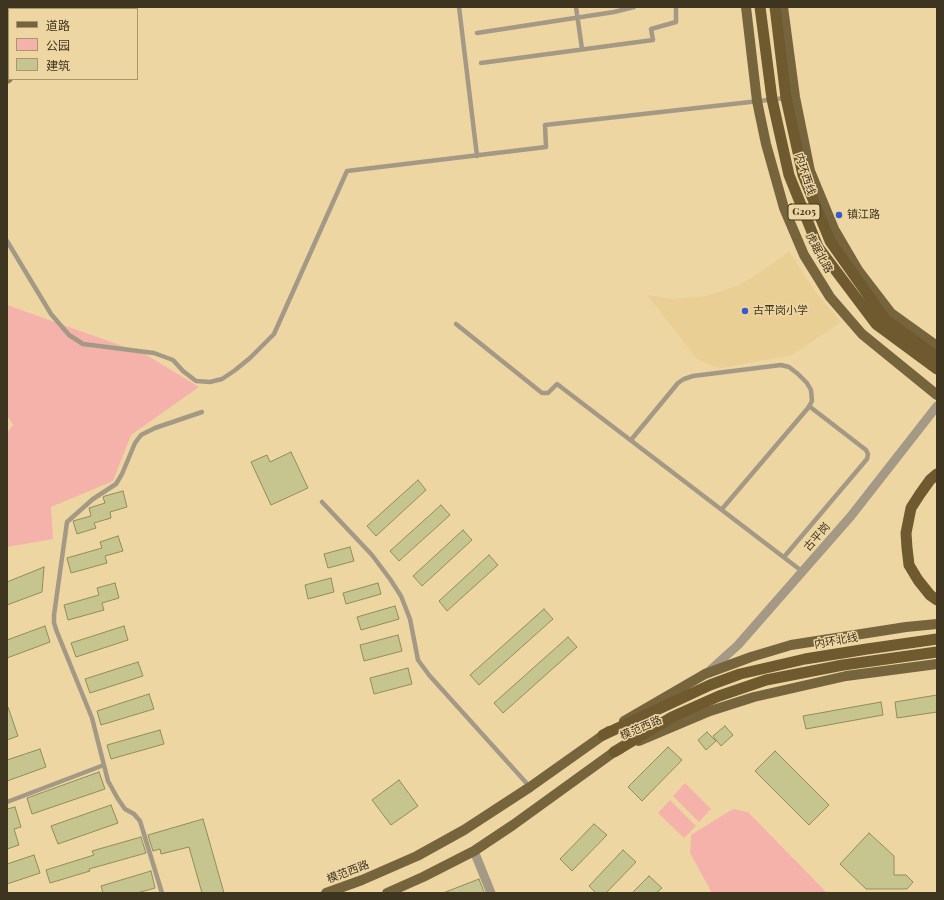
<!DOCTYPE html>
<html>
<head>
<meta charset="utf-8">
<style>
  body { margin:0 }
  #map { position:relative; width:944px; height:900px; overflow:hidden; background:#eed6a3; font-family:"Playfair Display","Noto Sans SC",serif }
  canvas { display:block }
  .frame { position:absolute; inset:0; border:8px solid #3e3520; pointer-events:none }
  .legend { position:absolute; left:8px; top:8px; width:130px; height:72px; box-sizing:border-box; background:#eed6a3; border:1px solid #a8966f; margin:0; padding:5px 7px; list-style:none; font-size:12px; color:#3e3520 }
  .legend li { display:flex; align-items:center; gap:8px; height:20px }
  .legend b { width:20px; border:1px solid #a8966f }
</style>
</head>
<body>
<div id="map">
<canvas width="944" height="900"></canvas>
<div class="frame"></div>
<ul class="legend">
<li><b style="height:5px;background:#76643c"></b>道路</li>
<li><b style="height:11px;background:#f5b2aa"></b>公园</li>
<li><b style="height:11px;background:#c7c58f"></b>建筑</li>
</ul>
</div>
<script>
const g = document.querySelector('canvas').getContext('2d');
g.lineJoin = 'round';
function paint(path, color) { g.fillStyle = color; g.fill(path, 'evenodd'); }
const shape = rows => new Path2D(rows.map(r => 'M' + r).join(''));
function strokePath(path, color, width, dash) { g.strokeStyle = color; g.lineWidth = width; g.lineCap = dash ? 'butt' : 'round'; g.setLineDash(dash || []); g.stroke(path); }
function drawText(font, color, halo, rows, align = 'center') {
  g.font = font + ' "Playfair Display","Noto Sans SC",serif'; g.lineWidth = 3; g.setLineDash([]); g.textBaseline = 'middle'; g.strokeStyle = halo; g.fillStyle = color; for (const [text, x, y, turn = 0] of rows) {
    g.save(); g.translate(x, y); g.rotate((+turn || 0) * Math.PI / 180); g.textAlign = isNaN(turn) ? turn : align; if (halo) g.strokeText(text, 0, 0); g.fillText(text, 0, 0); g.restore();
  }
}
paint(shape([
  [789,251,815,291,841,322,792,355,722,368,712,366,697,359,647,295,673,299,706,296,739,285,761,272]
]), '#eacf94');
paint(shape([
  [7,305,145,354,199,387,131,435,113,481,51,507,53,539,7,547,7,433,13,425,7,415],
  [685,783,711,809,699,822,673,796],
  [670,800,696,826,684,838,658,813],
  [733,809,748,812,827,893,712,893,690,853,691,835]
]), '#f5b2aa');
const building = shape([
  [291,452,308,488,271,505,251,462,267,455,270,462,291,452],
  [418,480,426,490,376,536,367,526,418,480],
  [123,491,127,507,110,512,111,518,94,523,96,528,77,534,73,521,91,516,89,508,105,503,103,497,105,496,123,491],
  [441,505,450,515,399,561,390,551,441,505],
  [463,530,472,540,422,586,413,576,463,530],
  [118,536,123,551,105,556,107,563,71,573,67,558,102,548,100,542,118,536],
  [350,547,354,561,328,568,324,554,350,547],
  [489,555,498,565,447,611,439,601,489,555],
  [44,567,42,592,7,605,7,582,44,567],
  [331,578,334,592,308,599,305,585,331,578],
  [115,583,119,598,102,603,104,610,68,620,64,605,99,595,97,588,115,583],
  [378,583,381,594,346,604,343,593,378,583],
  [395,606,399,619,361,630,357,617,395,606],
  [544,609,553,619,479,685,470,675,544,609],
  [45,626,50,642,7,658,7,640,45,626],
  [124,626,128,640,76,657,71,643,124,626],
  [398,635,402,651,364,661,360,645,398,635],
  [568,637,577,647,503,713,494,703,568,637],
  [138,662,143,676,90,693,85,679,138,662],
  [408,668,412,684,374,694,370,678,408,668],
  [149,694,154,709,101,725,97,711,149,694],
  [937,695,937,712,897,718,895,702,937,695],
  [881,702,883,715,806,729,803,716,881,702],
  [7,707,8,707,18,736,7,740,7,707],
  [725,726,733,735,721,746,713,736,725,726],
  [160,730,164,744,111,759,107,745,160,730],
  [707,732,716,741,706,750,698,740,707,732],
  [668,747,682,760,642,801,628,787,668,747],
  [40,749,46,767,7,781,7,760,40,749],
  [775,751,829,805,809,825,755,771,775,751],
  [99,772,105,789,32,814,27,798,99,772],
  [399,780,418,806,391,825,372,800,399,780],
  [111,805,118,823,58,844,51,826,111,805],
  [15,807,21,827,14,829,19,845,7,849,7,809,15,807],
  [203,819,224,893,202,893,189,847,161,854,160,849,153,851,148,835,203,819],
  [594,824,607,835,572,871,560,859,594,824],
  [869,833,894,856,894,875,906,875,913,882,907,889,866,889,840,864,869,833],
  [141,837,146,853,89,869,90,871,50,883,46,870,94,855,92,851,141,837],
  [623,850,636,862,606,893,596,893,589,886,623,850],
  [34,855,40,873,7,884,7,864,34,855],
  [151,871,155,888,137,893,103,893,101,886,151,871],
  [649,876,662,888,656,893,632,893,649,876],
  [479,879,484,892,481,893,443,893,479,879]
]);
paint(building, '#c7c58f');
strokePath(building, '#8f8d58', 1);
strokePath(shape([
  [459,7,477,156],
  [576,7,582,49],
  [477,33,614,12,634,7],
  [481,63,653,40,651,29,676,22,676,7],
  [7,241,51,314,69,335,83,344,154,353,173,360,183,371,196,381,210,382,222,379,234,371,250,358,274,334,347,171,546,147,545,125,786,98],
  [456,324,542,393,548,393,557,384,803,572],
  [631,440,678,383,684,379,693,376,781,365,789,367,798,374,807,383,811,390,812,401,808,408,722,509],
  [322,502,372,555,390,579,401,596,410,619,418,660,429,675,530,787],
  [784,557,867,459,868,454,866,450,809,406],
  [7,802,104,765],
  [162,893,140,821,134,814,125,809,118,799,108,781,92,718,57,632,54,623,54,615,67,522,93,499,116,484,122,474,135,443,141,435,155,428,202,412]
]), '#a39984', 4.5);
strokePath(shape([
  [707,673,738,645,851,516,937,406],
  [474,851,491,893]
]), '#a39984', 9);
strokePath(shape([
  [79,9,81,7],
  [98,9,100,7],
  [7,63,9,61],
  [7,79,9,77]
]), '#897a5a', 10);
strokePath(shape([
  [746,7,757,101,766,144,784,208,804,255,830,297,862,334,937,395],
  [783,7,795,97,810,171,834,229,858,270,891,313,937,346],
  [624,721,705,674,751,657,791,645,906,627,937,624],
  [639,741,710,711,754,697,846,676,937,664],
  [326,893,362,880,417,856,464,830,530,787,609,731],
  [387,893,423,877,474,851,513,825,614,752,620,749]
]), '#76643c', 10);
strokePath(shape([
  [937,474,930,480,920,494,911,508,906,533,907,548,909,565,918,580,930,595,937,600],
  [603,735,710,685,740,674,805,659,867,649,937,639],
  [614,752,672,717,719,696,766,680,843,665,937,652]
]), '#6e5a2e', 11);
strokePath(shape([
  [760,7,772,99,789,175,818,247,876,324,937,369],
  [775,7,786,98,803,175,830,241,885,319,937,357]
]), '#6e5a2e', 11);
for (const [x, y, r, color] of [
  [839,215,4,"#365bcc"],
  [745,311,4,"#365bcc"]
]) { const dot = new Path2D(); dot.arc(x, y, r, 0, 2 * Math.PI); g.fillStyle = color; g.fill(dot); strokePath(dot, '#eed6a3', 1.5); }
for (const [x, y, w] of [
  [804,212,32]
]) { const box = new Path2D(); box.roundRect(x - w / 2, y - 8, w, 16, 3); g.fillStyle = '#eed6a3'; g.fill(box); strokePath(box, '#3e3520', 1); }
drawText('bold 10px', '#3e3520', null, [
  ["G205",804,212]
]);
drawText('11px', '#3e3520', '#eed6a3', [
  ["内环西线",805,174,72],
  ["虎踞北路",819,253,62],
  ["古平岗",817,537,-49],
  ["内环北线",836,641,-10],
  ["模范西路",641,728,-23],
  ["模范西路",348,872,-21]
]);
drawText('11px', '#3e3520', '#eed6a3', [
  ["镇江路",847,215],
  ["古平岗小学",753,311]
], 'left');
</script>
</body>
</html>
